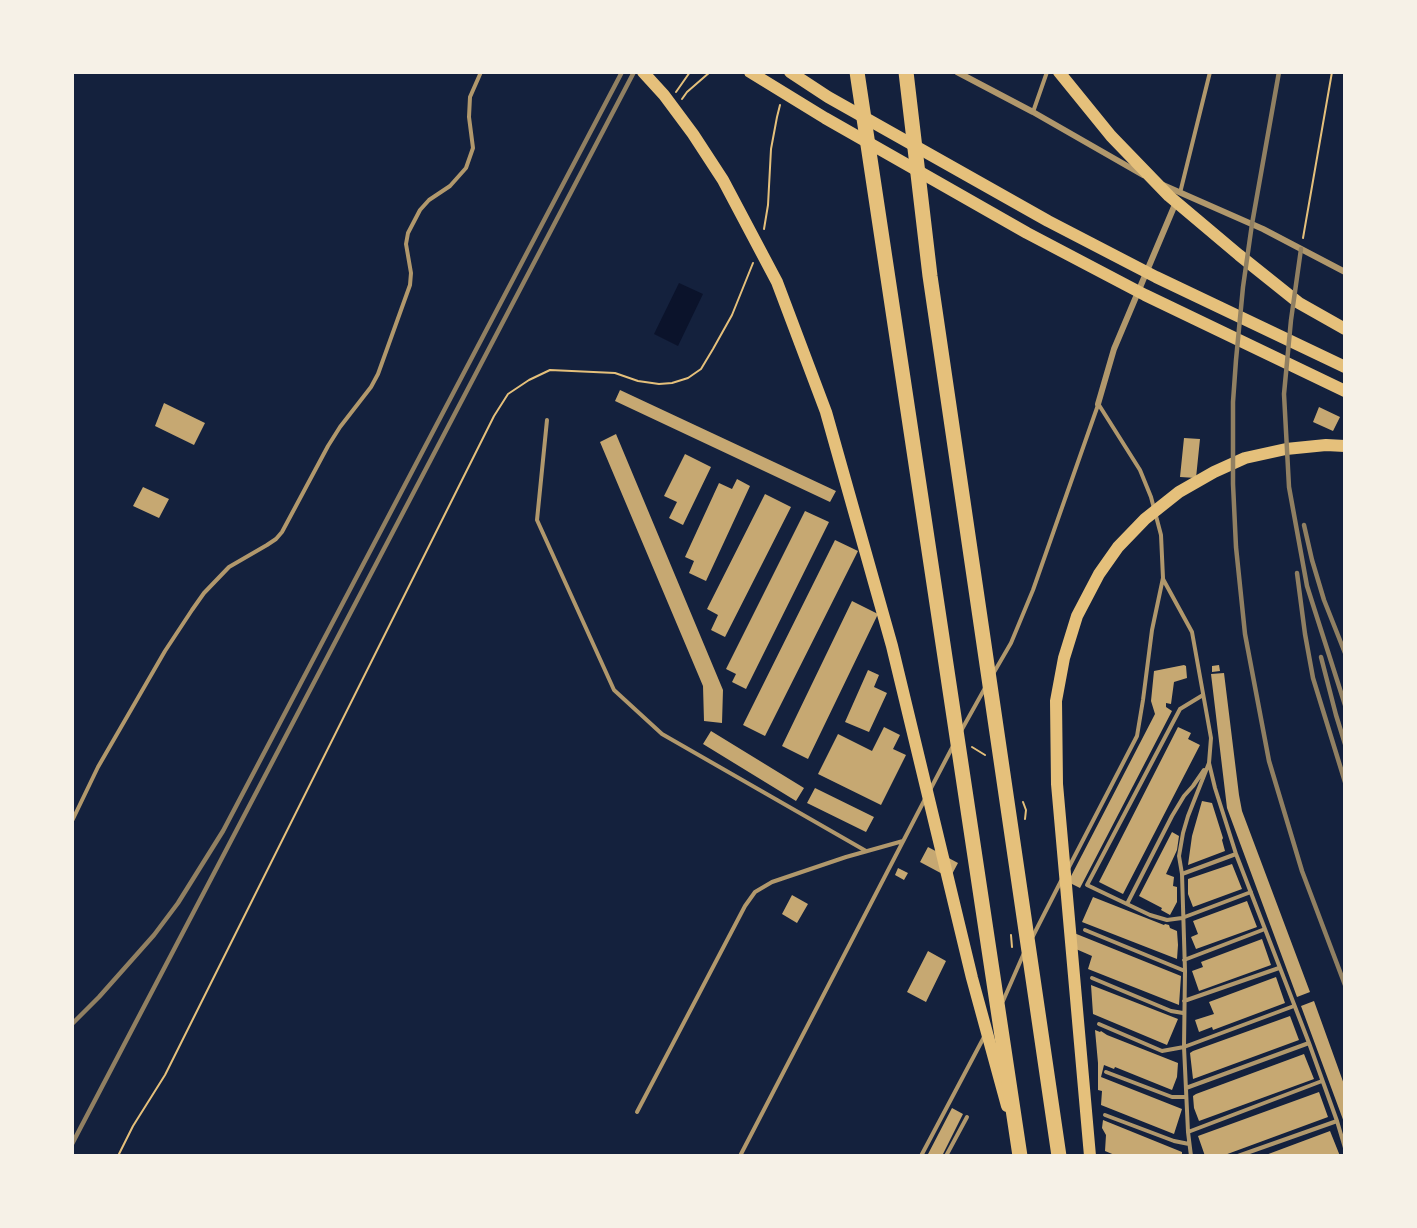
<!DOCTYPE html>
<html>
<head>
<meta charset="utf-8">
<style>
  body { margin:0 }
  #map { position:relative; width:1417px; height:1228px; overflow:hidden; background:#14213d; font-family:"Work Sans",sans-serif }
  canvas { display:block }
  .frame { position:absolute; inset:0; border:74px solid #f6f1e7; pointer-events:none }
</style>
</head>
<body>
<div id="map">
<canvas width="1417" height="1228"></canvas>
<div class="frame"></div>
</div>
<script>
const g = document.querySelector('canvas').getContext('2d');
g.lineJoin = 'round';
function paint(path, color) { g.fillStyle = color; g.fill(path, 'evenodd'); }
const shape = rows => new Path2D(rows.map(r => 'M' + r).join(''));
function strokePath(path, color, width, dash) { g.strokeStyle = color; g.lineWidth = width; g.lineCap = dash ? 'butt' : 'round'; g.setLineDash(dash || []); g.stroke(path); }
paint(shape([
  [679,283,703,294,678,346,654,334]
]), '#0b132b');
paint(shape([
  [620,390,836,491,830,502,615,401],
  [164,403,205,423,194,445,155,426],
  [1319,407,1340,417,1333,431,1313,422],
  [616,434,723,690,722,723,704,721,703,686,600,442],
  [1184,438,1200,439,1196,478,1180,477],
  [685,454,711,467,683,525,669,518,677,502,664,496],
  [737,479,750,486,706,581,689,573,694,561,685,557,719,483,732,489],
  [143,487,169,499,159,518,133,506],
  [765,494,791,507,725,637,711,630,718,615,707,609],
  [805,511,829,522,746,689,732,682,736,674,726,669],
  [835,540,858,551,765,736,743,725],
  [852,601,878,614,808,759,782,746],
  [1184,665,1186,666,1187,678,1174,682,1171,704,1166,703,1166,707,1172,711,1080,888,1068,882,1155,714,1151,701,1154,671],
  [1219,665,1220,671,1212,672,1212,666],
  [868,670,879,675,874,687,887,693,869,732,845,722],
  [1224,673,1239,795,1242,811,1310,992,1297,997,1227,808,1211,674],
  [884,727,900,735,893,749,906,755,881,805,818,774,838,734,872,751],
  [1178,727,1191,733,1188,739,1200,745,1123,894,1099,882],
  [711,731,804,788,796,801,703,744],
  [815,788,874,817,866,832,807,803],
  [1202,801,1212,803,1223,838,1222,840,1225,851,1188,865,1192,836],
  [1172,832,1179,836,1177,850,1166,874,1174,877,1173,886,1177,887,1177,902,1170,915,1161,910,1162,908,1139,896],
  [928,847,958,863,950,878,920,862],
  [1232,864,1242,889,1193,907,1188,894,1188,879],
  [898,868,908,873,904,880,895,875],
  [792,895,808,904,797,923,782,914],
  [1093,897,1164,925,1165,924,1169,925,1170,928,1177,931,1178,945,1177,959,1082,922],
  [1247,901,1257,927,1196,949,1191,937,1198,934,1193,921],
  [1074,933,1181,976,1179,1005,1088,969,1092,956,1069,946],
  [1262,939,1271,965,1199,991,1192,971,1203,967,1201,962],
  [928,951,946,961,926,1002,907,992],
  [1276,977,1285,1003,1213,1030,1212,1027,1199,1032,1195,1020,1214,1014,1209,1002],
  [1091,985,1178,1019,1167,1045,1093,1014],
  [1314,1001,1345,1087,1345,1125,1301,1006],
  [1290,1016,1299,1040,1193,1079,1190,1053,1193,1051],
  [1095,1030,1100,1032,1101,1031,1107,1035,1178,1063,1177,1077,1172,1090,1115,1067,1114,1069,1104,1065,1101,1077,1182,1109,1174,1134,1101,1105,1102,1091,1098,1090,1098,1063],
  [1304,1054,1314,1079,1199,1121,1194,1108,1193,1096,1196,1094],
  [1319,1092,1328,1117,1222,1156,1205,1156,1198,1136],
  [952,1108,963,1114,942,1156,927,1156],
  [1103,1120,1182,1152,1182,1156,1117,1156,1105,1151,1106,1135,1102,1128],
  [1330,1131,1340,1156,1263,1156]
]), '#c6a872');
strokePath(shape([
  [676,92,690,72],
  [682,99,687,92,710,72],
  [764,229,768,205,771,149,777,117,780,105],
  [1303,238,1332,72],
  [972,747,985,755],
  [1023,802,1026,810,1025,819],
  [1011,935,1012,947],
  [118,1156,133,1126,165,1075,457,490,494,416,508,394,529,380,550,370,615,373,638,381,659,384,672,383,688,378,701,369,713,349,732,315,753,263]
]), '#e5c07b', 2);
strokePath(shape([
  [1033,112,1047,72],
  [1180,193,1210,72],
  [547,420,537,520,614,690,662,734,866,851],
  [1163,579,1192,632,1211,738,1209,763,1215,788,1236,854,1309,1043,1337,1121,1345,1148],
  [993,674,1011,643,1033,590,1098,405],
  [1203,695,1180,709,1087,885,1150,915,1167,920,1182,918,1251,892],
  [961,731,985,688],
  [930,790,953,746],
  [72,821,98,767,165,651,192,610,204,593,229,567,267,545,276,539,282,532,328,446,340,427,371,387,378,374,410,285,411,273,406,244,408,233,420,210,429,200,450,186,466,168,473,148,469,117,470,97,481,72],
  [1069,867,1137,736,1143,700,1152,630,1163,578,1161,535,1151,497,1140,470,1099,405],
  [1182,874,1236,854],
  [1127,904,1172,816,1184,796,1193,786,1204,770],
  [1085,930,1185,971],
  [1033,936,1061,881],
  [1184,960,1265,929],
  [1092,978,1171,1011,1183,1013],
  [1003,1001,1024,953],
  [1184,1001,1279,968],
  [1099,1024,1162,1051,1184,1047,1294,1006],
  [1106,1072,1172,1097,1186,1097],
  [1186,1088,1309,1043],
  [637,1112,745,906,755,892,772,882,846,857,903,841],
  [1105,1115,1174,1141,1189,1144],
  [1188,1132,1322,1081],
  [740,1156,925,799],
  [921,1156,984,1037],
  [946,1156,967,1117],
  [1191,1156,1188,1132,1184,1047,1185,971,1182,874,1179,856,1183,833,1188,816,1209,763],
  [1238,1156,1337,1121]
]), '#b1986c', 4);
strokePath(shape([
  [957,72,1033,112,1143,175],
  [1163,185,1263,229,1345,272],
  [1098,404,1114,349,1176,202]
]), '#b1986c', 6);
strokePath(shape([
  [643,72,664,95,693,134,723,180,777,282,826,412,892,646,972,978,1007,1106],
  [750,72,825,118,1027,233,1145,295,1345,391],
  [790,72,828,97,1048,221,1156,277,1345,367],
  [1059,72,1111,136,1169,196,1239,255,1299,303,1345,329],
  [1090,1156,1057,784,1056,701,1064,658,1077,616,1099,574,1118,547,1145,519,1179,492,1214,472,1245,458,1286,449,1326,445,1345,446]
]), '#e5c07b', 12);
strokePath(shape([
  [857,72,1020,1156],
  [906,72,930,276,1059,1156]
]), '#e5c07b', 15);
strokePath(shape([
  [1279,72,1252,224,1243,287,1236,360,1233,402,1233,484,1236,547,1245,634,1269,761,1302,871,1345,985],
  [1301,249,1291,320,1284,394,1289,487,1307,586,1345,705],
  [1304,525,1312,560,1324,600,1345,653],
  [1297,573,1305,634,1313,678,1345,782],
  [1321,657,1336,715,1345,744],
  [72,1024,99,997,154,935,178,903,223,831,622,72],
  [72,1144,634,72]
]), '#918062', 4.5);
</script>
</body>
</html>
